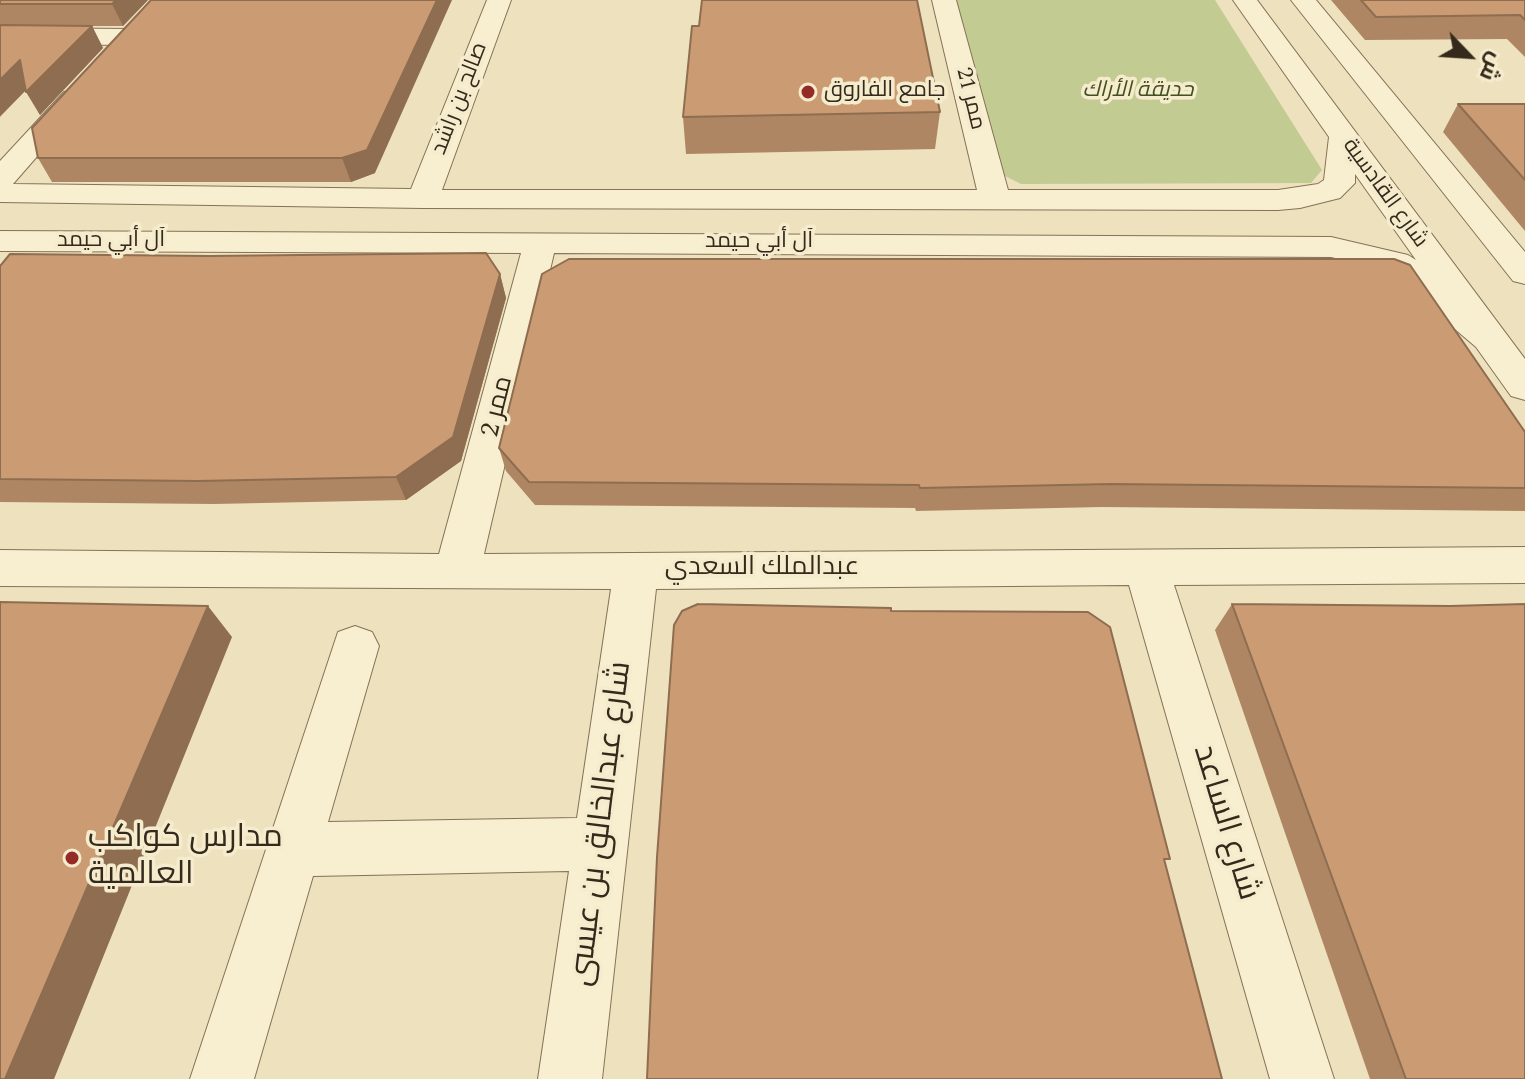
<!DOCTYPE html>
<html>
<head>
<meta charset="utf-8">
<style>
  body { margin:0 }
  #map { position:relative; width:1525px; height:1079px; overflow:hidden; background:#ede1be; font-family:Spectral,Cairo,serif }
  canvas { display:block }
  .north { position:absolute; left:1429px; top:16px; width:80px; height:80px; -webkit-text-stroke:6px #f5ebcd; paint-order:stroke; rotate:115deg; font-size:22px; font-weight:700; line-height:32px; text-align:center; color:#34291b }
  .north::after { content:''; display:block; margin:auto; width:28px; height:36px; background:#34291b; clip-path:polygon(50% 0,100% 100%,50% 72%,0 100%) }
</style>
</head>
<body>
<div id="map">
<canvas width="1525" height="1079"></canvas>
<div class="north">ش</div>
</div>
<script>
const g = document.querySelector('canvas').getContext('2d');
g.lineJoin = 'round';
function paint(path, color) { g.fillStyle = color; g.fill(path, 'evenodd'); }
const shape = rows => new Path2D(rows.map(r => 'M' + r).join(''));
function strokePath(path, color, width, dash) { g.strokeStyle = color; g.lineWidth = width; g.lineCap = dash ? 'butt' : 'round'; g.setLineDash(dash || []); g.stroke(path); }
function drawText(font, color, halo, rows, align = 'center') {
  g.font = font + ' Spectral,Cairo,serif'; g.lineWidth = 7; g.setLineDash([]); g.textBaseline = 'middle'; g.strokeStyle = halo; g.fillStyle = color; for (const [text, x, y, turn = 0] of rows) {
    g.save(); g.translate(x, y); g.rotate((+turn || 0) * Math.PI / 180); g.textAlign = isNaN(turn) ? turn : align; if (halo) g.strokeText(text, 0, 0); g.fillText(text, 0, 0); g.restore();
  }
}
paint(shape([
  [953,0,1215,0,1322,170,1311,183,1021,184,995,171]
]), '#c2cb92');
const minor = shape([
  [487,0,511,0,442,190,977,190,932,0,956,0,1008,190,1278,190,1318,184,1324,180,1329,137,1233,0,1257,0,1525,359,1525,400,1511,396,1476,347,1384,269,1331,257,554,253,484,554,1525,547,1525,583,1174,585,1334,1079,1270,1079,1129,585,656,589,602,1079,538,1079,569,871,313,876,254,1079,190,1079,338,632,355,626,372,632,379,646,328,822,577,818,611,589,0,586,0,550,439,554,521,253,0,251,0,231,1331,237,1408,255,1416,260,1355,174,1355,183,1340,198,1300,208,1278,210,423,208,0,202,0,161,64,92,74,90,84,92,88,98,13,184,411,189,487,0],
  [1291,0,1316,0,1525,252,1525,284,1513,281,1291,0],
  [0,28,130,29,139,32,143,37,139,42,130,45,0,44,0,28]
]);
strokePath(minor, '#857257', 2);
paint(minor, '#f8eed0');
paint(shape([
  [0,0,148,0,123,26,92,26,103,48,40,115,26,90,0,117],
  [151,0,375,173,351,182,52,182,38,158],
  [1331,0,1525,0,1525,57,1507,39,1365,40],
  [1458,104,1525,104,1525,231,1443,132],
  [940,112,935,149,686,154,683,117],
  [0,266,500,274,506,298,461,461,406,500,214,504,0,502],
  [1525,432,1525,511,1102,507,916,511,915,508,535,505,506,471,499,448],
  [1232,604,1450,606,1525,1079,1370,1079,1215,630]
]), '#af8663');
paint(shape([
  [116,0,148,0,123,26,112,4],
  [437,0,452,0,375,173,351,182,342,158],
  [92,26,103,48,40,115,26,92],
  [20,60,34,82,0,116,0,80],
  [500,274,506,298,461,461,406,500,396,477],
  [208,606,232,637,54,1079,5,1079]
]), '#8e6d50');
const building = shape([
  [0,0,116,0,112,4,0,4,0,0],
  [151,0,437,0,367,150,342,158,38,158,32,128,151,0],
  [702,0,917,0,940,112,683,117,692,26,699,26,702,0],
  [1361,0,1525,0,1525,20,1520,15,1376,17,1361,0],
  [0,25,92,26,26,92,20,60,0,80,0,25],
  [1458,104,1525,104,1525,180,1458,104],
  [486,253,500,274,453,437,396,477,198,481,0,479,0,266,10,254,209,256,486,253],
  [569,259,1394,259,1410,265,1525,432,1525,488,1111,484,920,488,919,485,529,482,499,448,542,274,569,259],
  [0,602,208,606,5,1079,0,1079,0,602],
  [698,604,891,608,891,611,1088,612,1110,627,1170,859,1164,859,1222,1079,647,1079,657,857,674,625,682,611,698,604],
  [1232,604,1450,606,1525,604,1525,1079,1406,1079,1232,604]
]);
paint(building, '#cb9c73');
strokePath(building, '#8e6d50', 2);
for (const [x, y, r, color] of [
  [808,92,8,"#942b27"],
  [72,858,8,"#942b27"]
]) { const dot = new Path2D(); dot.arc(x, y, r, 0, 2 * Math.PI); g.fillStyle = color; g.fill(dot); strokePath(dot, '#f5ebcd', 3); }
drawText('22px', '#34291b', '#f5ebcd', [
  ["جامع الفاروق",824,92]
], 'left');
drawText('italic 22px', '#435122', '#f5ebcd', [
  ["حديقة الأراك",1138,92]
]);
drawText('22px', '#34291b', '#f5ebcd', [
  ["صالح بن راشد",461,99,-69],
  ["ممر 21",969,99,76],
  ["شارع القادسية",1384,194,54],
  ["آل أبي حيمد",111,242],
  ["آل أبي حيمد",759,243]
]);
drawText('26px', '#34291b', '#f5ebcd', [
  ["ممر 2",499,407,-76],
  ["عبدالملك السعدي",762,569]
]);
drawText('32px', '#34291b', '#f5ebcd', [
  ["شارع الساعد",1224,823,73],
  ["شارع عبدالخالق بن عيسى",603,824,-83]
]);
drawText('32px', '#34291b', '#f5ebcd', [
  ["مدارس كواكب",88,840],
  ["العالمية",88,877]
], 'left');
</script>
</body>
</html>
